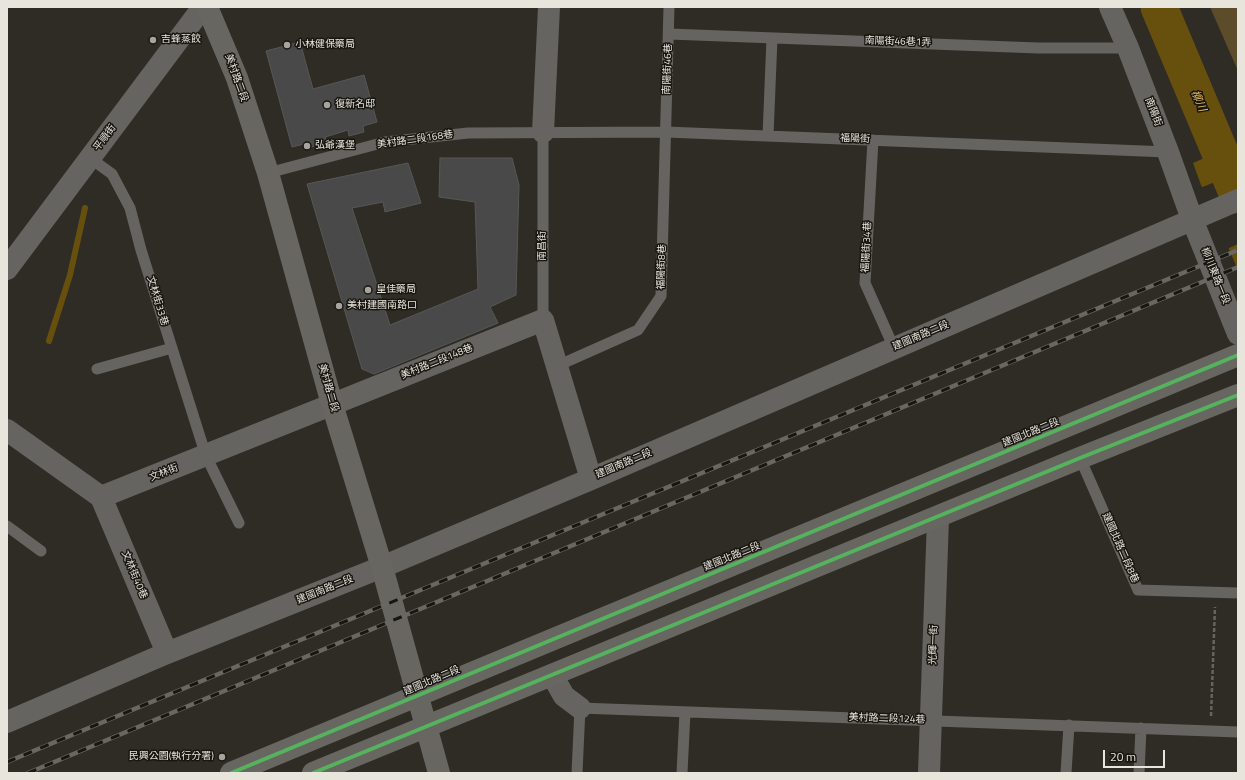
<!DOCTYPE html>
<html>
<head>
<meta charset="utf-8">
<style>
  body { margin:0 }
  #map { position:relative; width:1245px; height:780px; overflow:hidden; background:#2f2c25; font-family:"Titillium Web",sans-serif }
  canvas { display:block }
  .frame { position:absolute; inset:0; border:8px solid #e8e5dd; pointer-events:none }
  .scale { position:absolute; left:1103px; top:750px; width:62px; height:18px; box-sizing:border-box; border:2px solid #e8e5dd; border-top:0; padding-left:5px; font-size:12px; line-height:14px; white-space:nowrap; color:#e8e5dd; -webkit-text-stroke:3px #181610; paint-order:stroke }
</style>
</head>
<body>
<div id="map">
<canvas width="1245" height="780"></canvas>
<div class="frame"></div>
<div class="scale">20 m</div>
</div>
<script>
const g = document.querySelector('canvas').getContext('2d');
g.lineJoin = 'round';
function paint(path, color) { g.fillStyle = color; g.fill(path, 'evenodd'); }
const shape = rows => new Path2D(rows.map(r => 'M' + r).join(''));
function strokePath(path, color, width, dash) { g.strokeStyle = color; g.lineWidth = width; g.lineCap = dash ? 'butt' : 'round'; g.setLineDash(dash || []); g.stroke(path); }
function drawText(font, color, halo, rows, align = 'center') {
  g.font = font + ' "Titillium Web","Noto Sans TC",sans-serif'; g.lineWidth = 3; g.setLineDash([]); g.textBaseline = 'middle'; g.strokeStyle = halo; g.fillStyle = color; for (const [text, x, y, turn = 0] of rows) {
    g.save(); g.translate(x, y); g.rotate((+turn || 0) * Math.PI / 180); g.textAlign = isNaN(turn) ? turn : align; if (halo) g.strokeText(text, 0, 0); g.fillText(text, 0, 0); g.restore();
  }
}
paint(shape([
  [1210,7,1238,7,1238,71]
]), '#5c4c29');
paint(shape([
  [1238,143,1238,270,1201,185,1193,163]
]), '#674f0d');
paint(shape([
  [1238,173,1238,244,1227,249,1200,188]
]), '#2f2c25');
strokePath(shape([
  [49,341,70,275,85,208]
]), '#674f0d', 6);
strokePath(shape([
  [1159,7,1238,195]
]), '#674f0d', 37);
const building = shape([
  [300,42,313,89,364,75,377,122,363,126,364,132,349,136,348,130,325,137,327,142,305,149,304,144,292,147,266,51,300,42],
  [440,158,512,158,519,185,516,295,490,307,498,323,374,374,362,369,307,184,408,163,421,203,385,212,383,202,352,208,390,325,478,289,475,202,439,197,440,158]
]);
paint(building, '#494949');
strokePath(building, '#575756', 1);
strokePath(shape([
  [1211,716,1215,607]
]), '#666460', 2.5, [4, 2]);
strokePath(shape([
  [669,34,1038,48,1128,48],
  [543,132,543,320],
  [768,136,772,38],
  [873,140,865,283,894,348],
  [90,158,112,174,130,208,141,250,206,456,239,523],
  [268,173,385,142,468,133,666,132,1168,152],
  [557,366,638,330,661,296,669,7],
  [97,369,172,348],
  [1080,458,1138,590,1238,593],
  [7,526,41,551],
  [577,773,580,708,1238,732],
  [682,773,685,712],
  [1066,773,1069,725],
  [1139,773,1141,728]
]), '#656460', 11);
strokePath(shape([
  [1110,7,1128,48,1168,152,1192,219,1238,334],
  [543,132,549,7],
  [7,269,203,7],
  [7,430,101,497,543,320,591,479],
  [101,497,167,653],
  [552,675,564,696,580,708],
  [7,722,167,653,382,567,591,479,1238,200],
  [929,773,938,518]
]), '#656460', 22);
strokePath(shape([
  [207,7,237,78,268,173,332,404,382,567,439,773],
  [231,773,1238,355],
  [313,773,1080,458,1238,395]
]), '#676661', 22);
const rail = shape([
  [7,762,1238,250],
  [28,773,1238,267]
]);
strokePath(rail, '#686762', 4.5);
strokePath(rail, '#181610', 3, [9]);
strokePath(shape([
  [231,773,1238,355],
  [313,773,1080,458,1238,395]
]), '#56b35d', 4);
for (const [x, y, r, color] of [
  [153,40,4,"#a7a49d"],
  [287,45,4,"#a7a49d"],
  [327,105,4,"#a7a49d"],
  [307,146,4,"#a7a49d"],
  [368,290,4,"#a7a49d"],
  [339,306,4,"#a7a49d"],
  [222,757,4,"#a7a49d"]
]) { const dot = new Path2D(); dot.arc(x, y, r, 0, 2 * Math.PI); g.fillStyle = color; g.fill(dot); strokePath(dot, '#181610', 1.5); }
drawText('10px', '#e8e5dd', '#181610', [
  ["吉蜂蒸餃",161,40],
  ["小林健保藥局",295,45],
  ["復新名邸",335,105],
  ["弘爺漢堡",315,146],
  ["皇佳藥局",376,290],
  ["美村建國南路口",347,306],
  ["民興公園(執行分署)",214,757,"right"]
], 'left');
drawText('10px', '#e8e5dd', '#181610', [
  ["南陽街46巷1弄",898,42,2],
  ["南陽街46巷",668,69,-88],
  ["美村路二段",236,78,70],
  ["南陽街",1153,112,69],
  ["平順街",105,138,-53],
  ["福陽街",855,139,2],
  ["美村路二段168巷",415,140,-8],
  ["南昌街",543,246,-90],
  ["福陽街34巷",867,247,-87],
  ["福陽街8巷",662,267,-88],
  ["柳川東路一段",1215,276,68],
  ["文林街33巷",157,301,73],
  ["建國南路二段",921,336,-23],
  ["美村路二段148巷",437,362,-22],
  ["美村路二段",328,388,74],
  ["建國北路二段",1031,433,-22],
  ["建國南路二段",624,464,-23],
  ["文林街",164,473,-22],
  ["建國北路二段8巷",1120,548,66],
  ["建國北路二段",732,557,-22],
  ["文林街40巷",134,575,67],
  ["建國南路二段",325,590,-22],
  ["光輝一街",934,645,-88],
  ["建國北路二段",432,681,-23],
  ["美村路二段124巷",887,719,2]
]);
drawText('italic 11px', '#e8c065', '#181610', [
  ["柳川",1198,101,67]
]);
</script>
</body>
</html>
